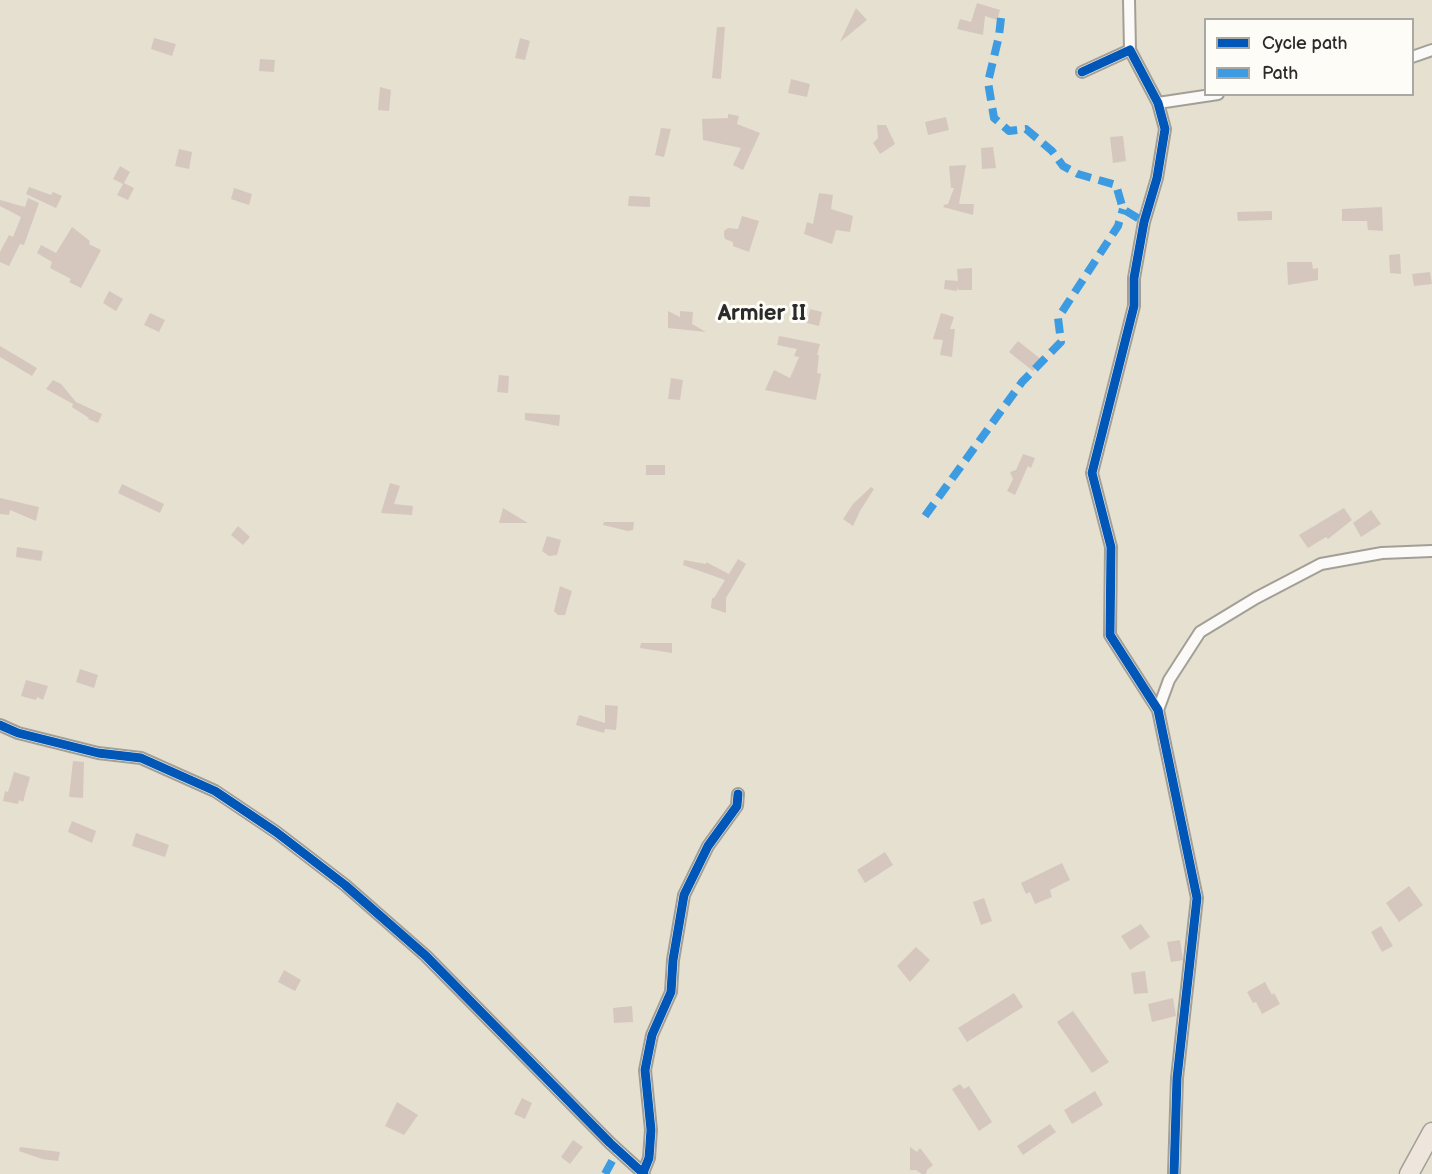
<!DOCTYPE html>
<html>
<head>
<meta charset="utf-8">
<style>
  body { margin:0 }
  #map { position:relative; width:1432px; height:1174px; overflow:hidden; background:#e5e0d0; font-family:"Balsamiq Sans",sans-serif }
  canvas { display:block }
  .legend { position:absolute; left:1204px; top:18px; width:210px; height:78px; box-sizing:border-box; background:#fdfcf7; border:2px solid #a9a8a5; margin:0; padding:8px 10px; list-style:none; font-size:18px; color:#2b2b2b }
  .legend li { display:flex; align-items:center; gap:12px; height:30px }
  .legend b { width:30px; border:2px solid #a9a8a5 }
</style>
</head>
<body>
<div id="map">
<canvas width="1432" height="1174"></canvas>
<ul class="legend">
<li><b style="height:8px;background:#0057b8"></b>Cycle path</li>
<li><b style="height:8px;background:#3d9ce1"></b>Path</li>
</ul>
</div>
<script>
const g = document.querySelector('canvas').getContext('2d');
g.lineJoin = 'round';
function paint(path, color) { g.fillStyle = color; g.fill(path, 'evenodd'); }
const shape = rows => new Path2D(rows.map(r => 'M' + r).join(''));
function strokePath(path, color, width, dash) { g.strokeStyle = color; g.lineWidth = width; g.lineCap = dash ? 'butt' : 'round'; g.setLineDash(dash || []); g.stroke(path); }
function drawText(font, color, halo, rows, align = 'center') {
  g.font = font + ' "Balsamiq Sans",sans-serif'; g.lineWidth = 6; g.setLineDash([]); g.textBaseline = 'middle'; g.strokeStyle = halo; g.fillStyle = color; for (const [text, x, y, turn = 0] of rows) {
    g.save(); g.translate(x, y); g.rotate((+turn || 0) * Math.PI / 180); g.textAlign = isNaN(turn) ? turn : align; if (halo) g.strokeText(text, 0, 0); g.fillText(text, 0, 0); g.restore();
  }
}
paint(shape([
  [977,3,1000,10,997,20,985,16,983,35,957,29,960,19,971,22],
  [856,8,867,20,840,42],
  [717,27,725,27,721,79,712,78],
  [154,38,176,44,172,56,151,49],
  [520,38,530,41,525,60,515,58],
  [260,59,275,60,274,72,259,71],
  [791,79,810,84,807,97,788,93],
  [380,87,391,90,389,111,378,110],
  [728,114,739,116,737,124,760,133,743,170,733,165,741,148,703,140,702,119,728,118],
  [946,117,949,130,928,135,925,122],
  [877,125,886,125,895,144,880,154,873,143,878,138],
  [661,128,671,129,664,157,655,155],
  [1123,136,1126,161,1113,163,1110,137],
  [993,147,996,168,982,169,981,148],
  [179,149,192,152,189,169,175,166],
  [966,165,959,204,974,204,973,215,943,207,944,205,948,204,954,188,951,188,949,166],
  [120,166,130,172,124,183,134,188,128,200,117,195,123,184,113,179],
  [29,187,51,195,53,192,62,196,56,208,26,194],
  [234,188,252,194,249,205,231,199],
  [819,193,833,195,831,209,853,216,850,232,836,230,832,244,804,234,807,222,813,224],
  [629,196,650,197,650,207,628,206],
  [28,198,39,203,24,245,20,244,9,266,0,262,0,252,9,235,13,237,21,217,0,206,0,200,25,207],
  [1382,207,1383,231,1368,230,1367,221,1342,221,1342,209],
  [1272,211,1272,220,1238,221,1237,212],
  [742,216,759,221,749,252,733,246,733,242,725,239,724,235,724,231,728,228,738,229],
  [72,227,90,241,89,244,101,250,81,288,69,282,71,279,50,268,52,262,37,253,41,245,56,253],
  [1400,254,1401,274,1390,273,1389,255],
  [1287,262,1312,262,1313,269,1318,268,1318,280,1288,285],
  [972,268,972,290,958,290,958,285,957,291,944,289,945,280,958,281,957,269],
  [1430,272,1432,284,1414,286,1412,274],
  [109,291,123,299,116,311,103,303],
  [810,309,822,312,819,326,807,323],
  [668,311,680,317,680,311,693,312,692,324,706,332,668,328],
  [150,313,165,320,159,332,144,325],
  [941,313,954,317,950,329,955,329,952,357,940,355,943,340,933,339],
  [779,336,820,344,817,355,819,355,817,373,821,374,816,400,765,390,774,370,790,378,799,357,794,356,797,349,777,345],
  [1018,341,1042,360,1033,371,1009,352],
  [0,346,37,368,32,376,0,357],
  [499,375,509,376,508,393,497,392],
  [671,378,683,380,680,400,668,399],
  [53,380,61,384,76,402,102,414,98,423,88,419,89,418,72,407,73,404,46,389],
  [525,413,560,415,559,426,525,420],
  [1023,454,1035,458,1031,468,1028,466,1015,495,1007,491,1013,479,1010,472,1016,470],
  [646,465,665,465,665,475,646,475],
  [390,483,400,486,394,504,413,506,412,515,381,513],
  [122,484,164,504,160,513,118,493],
  [871,487,874,489,860,511,853,526,843,519,853,504],
  [0,498,39,507,36,521,10,510,9,515,0,514],
  [503,508,528,523,499,523],
  [1344,508,1352,520,1328,539,1326,537,1308,548,1299,535],
  [1371,510,1381,524,1361,537,1353,523],
  [604,522,634,522,633,530,628,531,603,525],
  [238,526,250,537,243,545,231,535],
  [547,536,561,540,557,555,549,556,542,551],
  [17,547,43,551,41,561,16,557],
  [738,559,746,564,726,598,726,613,711,608,712,598,714,598,725,580,683,565,684,560,706,564,706,562,729,574],
  [560,586,572,591,565,615,558,615,554,611],
  [641,643,672,643,672,653,640,648],
  [80,669,98,675,94,688,76,682],
  [26,680,48,686,43,700,37,697,36,700,21,696],
  [605,705,618,706,616,730,605,729,604,733,576,725,579,715,605,723],
  [73,761,84,762,83,798,69,797],
  [14,772,30,777,23,802,19,800,18,804,3,801,5,791,8,792],
  [72,821,96,831,92,843,68,832],
  [136,833,169,845,165,857,132,846],
  [885,852,893,865,865,883,857,870],
  [1062,863,1070,880,1050,890,1052,897,1035,904,1030,892,1026,894,1021,883],
  [1409,886,1423,905,1399,922,1386,903],
  [984,898,992,921,981,925,973,902],
  [1141,924,1150,937,1130,950,1121,936],
  [1381,926,1393,946,1382,952,1371,932],
  [1180,940,1183,960,1171,962,1167,942],
  [916,947,930,960,910,982,897,966],
  [284,970,301,980,295,991,278,982],
  [1145,971,1148,993,1134,994,1131,973],
  [1265,982,1272,995,1274,993,1280,1004,1262,1014,1256,1002,1253,1003,1247,992],
  [1014,993,1023,1007,967,1042,958,1028],
  [1173,998,1176,1016,1152,1022,1148,1004],
  [632,1006,633,1022,614,1023,613,1008],
  [1073,1011,1109,1062,1092,1073,1057,1022],
  [960,1084,964,1089,969,1086,992,1122,979,1131,952,1089],
  [1095,1091,1103,1105,1072,1124,1064,1110],
  [522,1098,532,1103,525,1119,514,1114],
  [397,1102,418,1115,404,1135,385,1126],
  [1050,1124,1056,1132,1023,1155,1017,1146],
  [573,1140,583,1147,570,1164,561,1157],
  [20,1147,60,1152,58,1161,42,1159,19,1151],
  [910,1147,917,1152,920,1148,933,1165,927,1170,926,1174,922,1174,916,1170,910,1170]
]), '#d6c7be');
const street = shape([
  [1129,0,1130,50],
  [1412,57,1432,50],
  [1082,72,1130,50,1158,103,1165,129,1157,178,1144,222,1134,278,1134,306,1092,473,1111,547,1110,635,1158,710,1197,898,1177,1078,1174,1174],
  [1158,103,1218,94],
  [1158,710,1169,680,1200,632,1256,598,1321,564,1382,553,1432,551],
  [0,725,18,733,98,753,141,758,215,791,276,832,345,885,426,956,610,1143,644,1174],
  [643,1173,649,1158,651,1130,645,1070,652,1035,671,992,673,960,684,895,708,846,737,806,738,794]
]);
const primary = shape([
  [1409,1174,1432,1132]
]);
strokePath(street, '#a29f96', 14);
strokePath(primary, '#a29f96', 21);
strokePath(street, '#fbfaf8', 10);
strokePath(primary, '#eee5dd', 18);
strokePath(shape([
  [1001,18,999,36,988,82,994,118,1009,131,1026,129,1052,151,1063,166,1078,174,1116,185,1123,209,1144,222],
  [925,516,1022,382,1061,342,1058,318,1118,226,1123,209],
  [605,1174,618,1150]
]), '#3d9ce1', 8, [15, 8]);
strokePath(shape([
  [1082,72,1130,50,1158,103,1165,129,1157,178,1144,222,1134,278,1134,306,1092,473,1111,547,1110,635,1158,710,1197,898,1177,1078,1174,1174],
  [0,725,18,733,98,753,141,758,215,791,276,832,345,885,426,956,610,1143,644,1174],
  [643,1173,649,1158,651,1130,645,1070,652,1035,671,992,673,960,684,895,708,846,737,806,738,794]
]), '#0057b8', 9);
drawText('bold 22px', '#2b2b2b', '#fdfcf7', [
  ["Armier II",762,314]
]);
</script>
</body>
</html>
